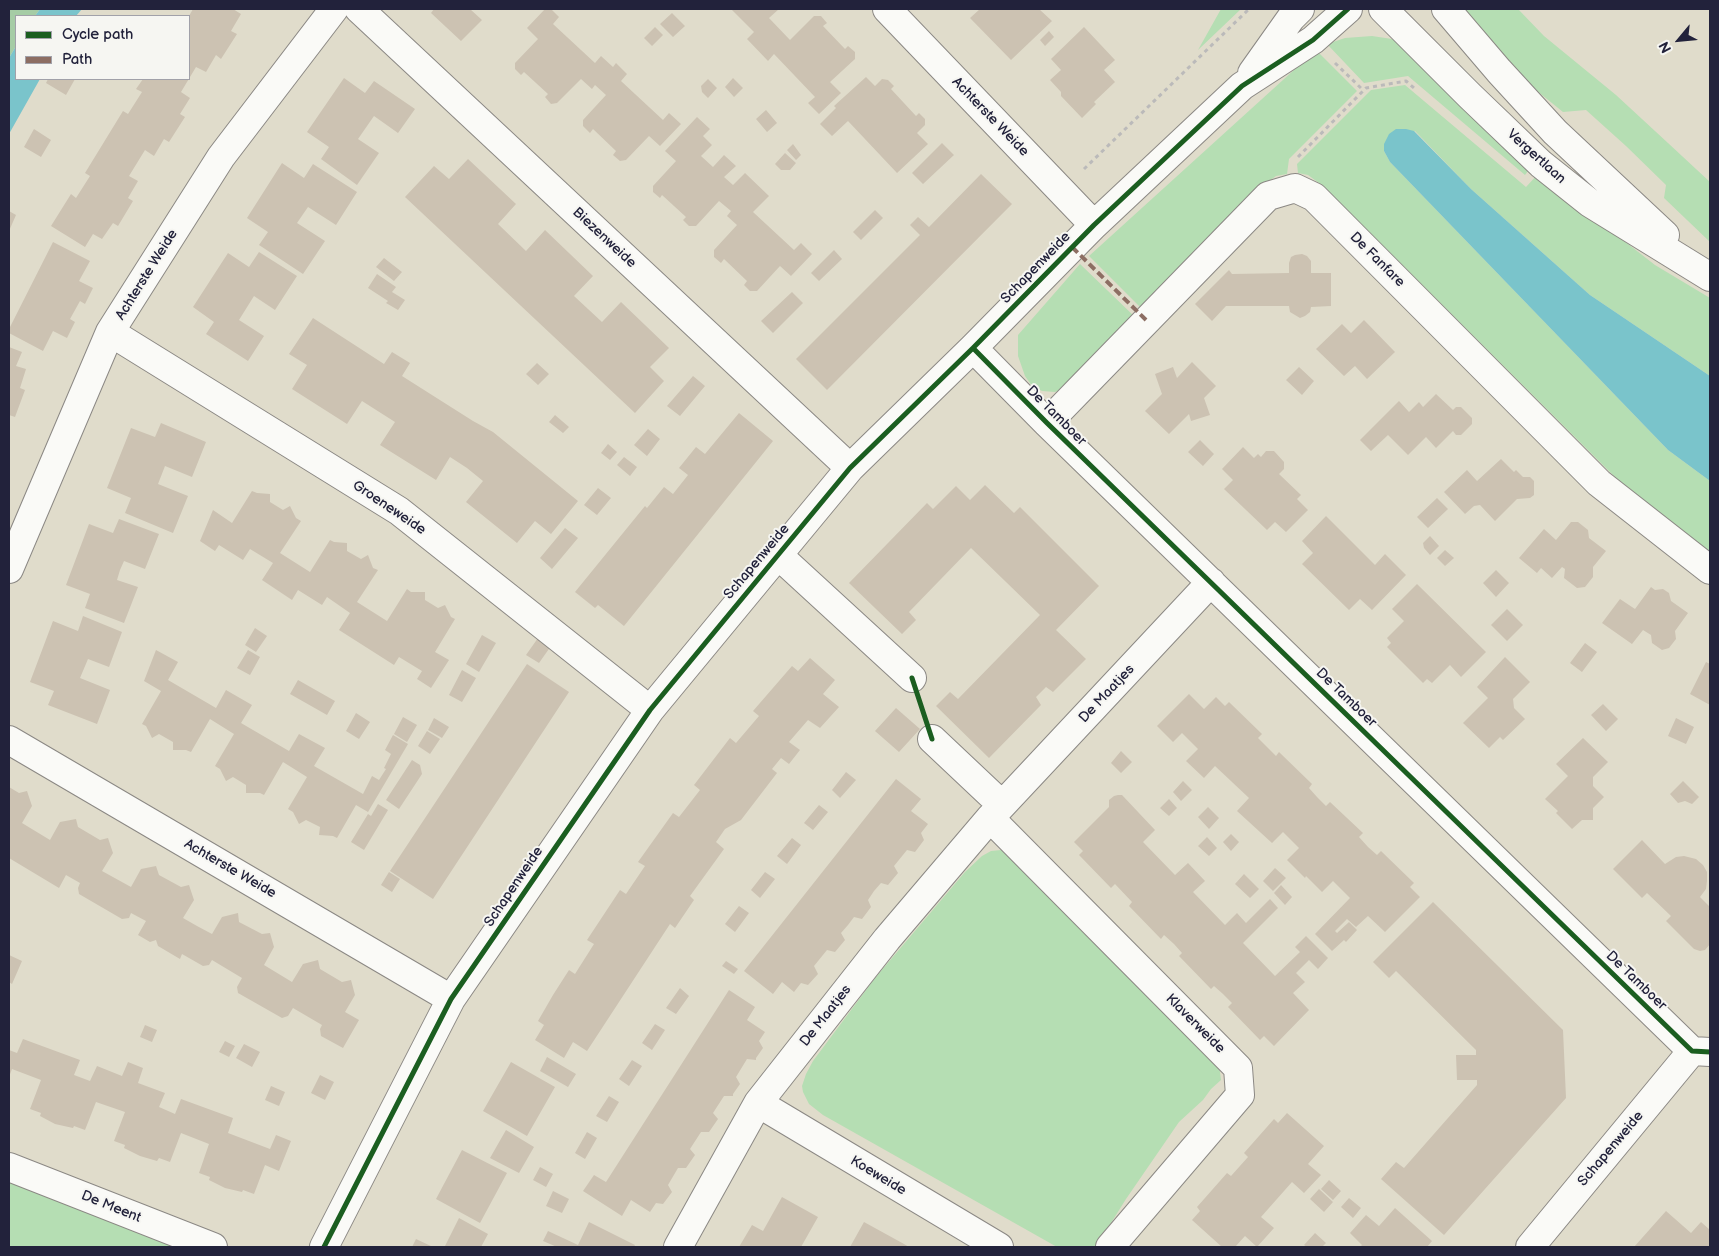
<!DOCTYPE html>
<html>
<head>
<meta charset="utf-8">
<style>
  body { margin:0 }
  #map { position:relative; width:1719px; height:1256px; overflow:hidden; background:#e0dccb; font-family:"Balsamiq Sans",sans-serif }
  canvas { display:block }
  .frame { position:absolute; inset:0; border:10px solid #22223b; pointer-events:none }
  .legend { position:absolute; left:15px; top:15px; width:175px; height:65px; box-sizing:border-box; background:#f6f6f2; border:1px solid #a1a1a9; margin:0; padding:6px 9px; list-style:none; font-size:15px; color:#22223b }
  .legend li { display:flex; align-items:center; gap:10px; height:25px }
  .legend b { width:25px; border:1px solid #a1a1a9 }
  .north { position:absolute; left:1654px; top:15px; width:50px; height:50px; -webkit-text-stroke:4px #f6f6f2; paint-order:stroke; rotate:242deg; font-size:14px; font-weight:700; line-height:20px; text-align:center; color:#22223b }
  .north::after { content:''; display:block; margin:auto; width:18px; height:22px; background:#22223b; clip-path:polygon(50% 0,100% 100%,50% 72%,0 100%) }
</style>
</head>
<body>
<div id="map">
<canvas width="1719" height="1256"></canvas>
<div class="frame"></div>
<ul class="legend">
<li><b style="height:6px;background:#1b5e20"></b>Cycle path</li>
<li><b style="height:6px;background:#8d6e63"></b>Path</li>
</ul>
<div class="north">N</div>
</div>
<script>
const g = document.querySelector('canvas').getContext('2d');
g.lineJoin = 'round';
function paint(path, color) { g.fillStyle = color; g.fill(path, 'evenodd'); }
const shape = rows => new Path2D(rows.map(r => 'M' + r).join(''));
function strokePath(path, color, width, dash) { g.strokeStyle = color; g.lineWidth = width; g.lineCap = dash ? 'butt' : 'round'; g.setLineDash(dash || []); g.stroke(path); }
function drawText(font, color, halo, rows, align = 'center') {
  g.font = font + ' "Balsamiq Sans",sans-serif'; g.lineWidth = 4; g.setLineDash([]); g.textBaseline = 'middle'; g.strokeStyle = halo; g.fillStyle = color; for (const [text, x, y, turn = 0] of rows) {
    g.save(); g.translate(x, y); g.rotate((+turn || 0) * Math.PI / 180); g.textAlign = isNaN(turn) ? turn : align; if (halo) g.strokeText(text, 0, 0); g.fillText(text, 0, 0); g.restore();
  }
}
paint(shape([
  [1221,9,1241,9,1198,50],
  [1458,9,1518,9,1544,36,1616,95,1668,143,1710,182,1710,242,1664,198,1666,185,1626,146,1586,110,1563,112,1500,61],
  [1372,36,1392,39,1411,51,1531,167,1525,175,1408,76,1364,83,1327,44,1345,38],
  [1316,50,1357,91,1289,159,1287,174,1276,176,1261,187,1142,309,1089,256],
  [1405,85,1526,187,1538,174,1655,265,1710,298,1710,376,1590,295,1471,189,1415,131,1384,151,1390,162,1668,450,1710,481,1710,555,1642,504,1323,186,1308,175,1298,173,1297,164,1371,90],
  [1080,264,1135,317,1068,386,1055,392,1042,391,1032,386,1025,376,1018,356,1018,335],
  [1001,850,1011,851,1219,1064,1221,1080,1211,1089,1203,1100,1179,1122,1126,1199,1096,1247,1057,1247,823,1115,809,1104,803,1092,802,1086,806,1074,813,1061,875,978,965,872,982,856,991,851],
  [9,1180,187,1247,9,1247]
]), '#b5deb3');
paint(shape([
  [9,9,40,9,35,16,16,16,16,46,9,58]
]), '#a5cca5');
paint(shape([
  [40,9,82,9,76,16,35,16],
  [16,46,16,79,40,79,9,134,9,58],
  [1396,129,1406,129,1414,131,1471,189,1590,295,1710,376,1710,481,1668,450,1390,162,1384,151,1384,144,1389,134]
]), '#7ac4cb');
paint(shape([
  [193,9,233,9,241,14,231,31,237,34,221,59,216,55,206,72,196,67,181,92,190,98,180,114,185,117,169,142,164,139,154,156,145,150,129,176,138,181,128,198,133,201,118,226,113,223,102,239,93,234,85,247,51,226,71,194,76,198,90,176,85,173,123,111,128,114,142,92,136,89,143,79,189,79,189,16],
  [434,9,470,9,482,20,461,41,431,13],
  [545,9,551,9,559,17,553,24,595,63,601,56,613,67,616,63,627,74,621,81,663,120,669,113,681,124,660,146,649,136,626,160,620,161,613,155,616,151,593,129,590,133,583,126,583,120,606,95,595,85,592,89,581,79,557,103,551,104,545,97,548,94,524,72,521,75,515,69,515,63,538,39,527,28],
  [731,9,779,9,769,18,790,40,814,16,821,16,827,23,823,26,845,49,848,46,855,52,855,59,830,82,841,93,819,114,808,103,815,97,774,54,768,61,747,39,754,32],
  [980,9,1039,9,1052,21,1011,60,970,18],
  [672,13,685,26,673,37,660,24],
  [655,27,663,35,652,46,644,38],
  [1084,27,1115,60,1104,70,1115,82,1094,102,1096,104,1082,118,1061,96,1061,92,1050,80,1061,70,1051,59],
  [1049,31,1054,37,1045,46,1040,40],
  [866,77,875,86,882,79,888,80,894,86,891,89,916,116,919,113,925,119,925,125,917,133,928,144,897,173,848,121,832,136,820,124,836,108,834,106],
  [344,78,365,93,374,81,415,109,398,133,374,116,358,139,379,153,357,185,321,159,329,147,307,132],
  [733,78,743,88,734,97,725,87],
  [48,79,75,79,66,95,46,83],
  [708,79,717,88,708,98,702,92,701,86],
  [766,110,777,123,767,132,756,119],
  [697,117,710,129,703,136,712,145,701,156,713,167,724,155,736,166,724,177,733,185,745,173,769,196,753,212,794,250,801,243,812,254,791,276,780,266,757,291,750,291,744,285,747,281,724,259,721,263,714,257,714,250,737,225,727,216,731,211,719,201,696,226,689,226,683,220,686,217,662,195,660,198,653,192,653,186,676,161,665,151],
  [34,129,51,140,41,157,24,147],
  [942,143,954,155,923,184,912,173],
  [793,144,801,155,796,160,787,150],
  [785,153,796,163,790,170,781,170,775,164],
  [468,159,516,204,498,224,526,251,545,230,593,276,574,296,602,322,621,302,669,348,650,367,664,381,635,413,405,197,434,166,449,179],
  [282,163,304,178,313,164,357,192,336,225,308,207,297,223,325,241,303,274,259,245,268,232,247,218],
  [981,174,1012,204,827,390,796,359,920,235,910,225,918,217,929,227],
  [875,210,883,218,861,240,853,232],
  [9,211,16,215,9,231],
  [53,242,90,261,79,281,93,288,85,304,80,301,70,319,75,322,67,338,53,331,43,351,9,333,9,329],
  [834,250,842,259,819,281,811,273],
  [259,252,297,276,275,310,254,296,239,320,264,336,248,361,206,334,214,322,193,307,228,253,249,267],
  [1302,254,1307,256,1311,261,1311,273,1331,273,1331,306,1311,307,1310,312,1305,316,1300,318,1290,312,1289,306,1226,306,1212,321,1195,304,1229,270,1232,274,1289,273,1289,263,1291,257,1295,255],
  [384,258,402,272,394,281,376,267],
  [377,274,396,287,392,292,405,300,398,310,386,303,388,301,368,288],
  [792,292,803,303,773,333,761,321],
  [313,318,384,364,392,352,410,363,402,376,473,421,493,432,578,501,551,534,535,521,517,543,466,502,483,481,467,468,450,457,436,480,380,445,395,422,362,401,347,424,292,389,307,365,289,354],
  [1364,320,1395,352,1367,379,1355,366,1344,376,1316,349,1342,324,1351,333],
  [9,347,22,352,16,366,26,369,20,388,25,390,15,417,9,415],
  [1192,362,1216,386,1204,398,1210,415,1191,421,1189,414,1169,434,1145,411,1162,394,1155,374,1173,367,1177,378],
  [537,363,549,374,538,385,526,374],
  [1299,367,1314,381,1302,395,1286,380],
  [693,376,705,386,680,416,667,406],
  [1436,394,1453,410,1456,407,1461,407,1472,418,1472,424,1461,435,1456,435,1453,431,1436,448,1426,437,1408,455,1388,435,1371,451,1360,440,1399,401,1409,412,1419,402,1423,407],
  [739,413,773,441,624,626,598,605,595,608,575,592,645,506,647,508,664,487,673,494,688,475,679,468,696,447,705,454],
  [555,415,569,427,563,433,549,422],
  [161,423,206,442,192,477,165,466,158,484,188,496,173,533,125,513,131,498,107,488,131,428,155,437],
  [648,429,660,439,647,456,634,445],
  [1200,440,1214,454,1203,466,1188,452],
  [608,444,617,452,610,460,601,453],
  [1243,447,1254,458,1258,454,1261,457,1266,451,1274,451,1284,462,1284,469,1279,474,1301,495,1297,499,1308,510,1286,532,1275,522,1267,530,1224,489,1233,480,1222,469],
  [624,457,637,467,630,476,617,465],
  [1501,459,1514,472,1516,470,1523,477,1530,477,1534,481,1534,495,1530,498,1517,499,1495,521,1480,505,1474,506,1465,514,1444,492,1467,470,1477,481],
  [985,485,1014,513,1020,507,1099,586,1056,630,1086,659,1053,692,1046,687,1036,697,1041,705,989,758,936,706,950,692,958,699,1040,615,971,548,909,612,916,620,902,634,849,583,927,503,933,509,956,486,970,500],
  [598,488,611,498,597,515,584,505],
  [252,491,257,493,270,494,270,502,283,510,290,506,296,518,301,521,280,553,310,572,330,540,334,542,347,543,347,551,361,559,368,555,373,568,378,570,357,602,387,621,407,589,411,592,425,592,425,600,438,608,445,605,451,617,455,619,435,652,449,660,431,688,417,679,422,671,399,657,394,665,339,630,350,613,327,597,322,605,298,590,292,600,262,580,273,563,250,549,243,560,219,545,215,551,200,541,213,510,232,523],
  [1437,498,1448,509,1428,528,1417,517],
  [1326,516,1375,565,1385,554,1406,575,1372,610,1360,599,1349,610,1302,564,1313,553,1302,541],
  [119,519,159,534,145,569,124,561,120,570,117,580,138,587,124,623,85,608,90,594,66,585,89,524,113,533],
  [1571,522,1578,522,1588,530,1589,538,1606,551,1593,567,1593,577,1585,587,1577,588,1564,578,1565,569,1562,567,1552,578,1541,568,1537,573,1519,558,1544,529,1556,540],
  [565,528,578,538,552,569,540,558],
  [1430,536,1439,546,1430,555,1424,548,1423,543],
  [1445,550,1454,558,1445,566,1437,558],
  [1496,570,1509,583,1496,597,1483,583],
  [1417,584,1486,652,1461,677,1450,665,1432,683,1427,679,1423,683,1387,647,1391,643,1387,638,1404,621,1392,609],
  [1651,587,1655,590,1663,589,1669,593,1671,601,1688,613,1675,631,1676,639,1669,648,1662,650,1652,643,1651,635,1643,630,1632,644,1602,623,1620,599,1635,609],
  [1507,609,1523,625,1507,641,1491,625],
  [83,616,122,632,109,667,88,659,80,678,110,690,97,724,48,705,54,691,30,682,53,621,78,631],
  [255,628,267,636,256,652,245,645],
  [482,635,496,643,479,672,466,664],
  [538,638,551,646,539,663,526,655],
  [1585,643,1597,652,1582,672,1570,663],
  [156,650,178,662,168,680,216,708,226,690,252,705,241,723,289,751,299,734,325,748,314,766,363,794,372,776,379,780,386,769,384,768,391,754,385,750,393,735,408,744,368,812,356,805,337,838,333,836,319,835,320,827,306,820,299,824,293,812,288,809,307,777,283,762,264,795,260,793,246,793,246,785,233,777,226,781,220,769,215,766,234,734,210,719,191,752,186,750,173,750,173,742,159,734,152,738,146,726,142,724,161,691,144,681],
  [248,650,260,657,250,675,237,668],
  [1505,657,1530,682,1513,699,1514,708,1525,719,1503,740,1500,737,1489,748,1463,723,1488,698,1477,687],
  [810,658,835,680,823,694,839,707,820,728,808,720,789,742,800,750,789,764,781,758,772,769,777,773,741,820,725,829,716,842,724,849,690,896,694,900,675,928,670,924,587,1051,573,1042,564,1058,535,1040,544,1025,538,1021,553,995,569,970,575,974,594,944,587,940,620,890,626,894,645,866,638,862,673,813,679,817,700,790,694,785,730,738,736,743,759,716,753,711,792,666,798,671],
  [1706,662,1710,664,1710,705,1690,694],
  [527,664,569,692,433,899,390,871],
  [462,670,476,678,462,702,449,695],
  [298,680,335,701,327,715,290,694],
  [1189,694,1204,709,1216,697,1225,706,1229,702,1262,734,1258,738,1276,756,1279,752,1312,784,1309,788,1317,797,1326,806,1330,802,1363,833,1359,837,1368,847,1377,855,1381,851,1414,883,1410,887,1420,897,1385,932,1368,916,1356,927,1347,919,1335,931,1337,933,1349,922,1357,930,1346,942,1344,940,1332,951,1315,934,1350,898,1333,881,1322,892,1306,876,1305,878,1287,860,1299,848,1283,832,1272,843,1237,811,1249,798,1215,766,1204,778,1186,761,1198,749,1182,733,1173,742,1157,726],
  [1603,704,1618,719,1606,731,1591,715],
  [896,708,920,729,899,752,875,731],
  [356,713,370,722,359,739,346,731],
  [403,717,417,725,407,742,394,734],
  [434,718,449,727,442,738,428,730],
  [1676,718,1694,727,1686,744,1668,736],
  [427,731,440,739,430,754,418,746],
  [1583,738,1608,762,1593,777,1593,786,1604,797,1593,808,1593,820,1582,820,1572,829,1556,813,1558,811,1545,799,1568,776,1556,764],
  [1121,751,1132,762,1121,773,1111,763],
  [412,760,420,765,422,774,399,809,386,800],
  [846,772,856,780,840,798,832,790],
  [896,779,921,799,911,811,928,824,921,833,924,840,915,852,907,850,894,866,898,873,888,885,881,883,874,891,868,900,871,907,862,919,854,917,848,925,841,933,845,940,835,952,827,950,814,966,818,974,808,985,801,983,794,992,782,982,773,994,744,971],
  [1183,781,1192,790,1181,801,1173,792],
  [1683,781,1699,797,1692,804,1685,801,1678,803,1670,794],
  [9,787,19,793,27,791,32,806,22,823,50,840,60,822,76,819,78,827,100,840,108,838,113,853,102,871,131,887,141,869,156,866,159,875,181,887,189,885,194,900,183,918,197,926,212,934,222,917,238,913,239,922,262,934,270,933,274,947,264,965,292,982,303,964,318,960,320,969,342,982,351,980,355,995,345,1012,359,1020,343,1048,321,1036,320,1029,322,1025,293,1008,288,1016,282,1018,238,993,237,987,242,978,212,960,209,965,203,966,182,954,180,959,158,946,156,940,150,942,138,935,146,921,131,913,129,918,122,919,79,894,78,888,80,883,66,875,59,888,9,858],
  [1118,795,1122,795,1155,830,1143,842,1175,875,1188,863,1205,881,1193,892,1225,925,1237,913,1246,923,1270,899,1278,908,1243,943,1275,976,1300,952,1295,947,1306,936,1328,958,1318,969,1309,960,1296,973,1305,982,1293,993,1309,1010,1274,1046,1264,1036,1260,1040,1228,1007,1232,1003,1223,994,1214,986,1211,989,1179,956,1182,953,1174,944,1164,935,1161,939,1129,906,1132,902,1115,884,1111,888,1079,855,1083,851,1074,842,1109,807,1109,800,1114,796],
  [1169,799,1177,808,1169,816,1160,808],
  [378,804,388,810,364,850,351,842,368,814,371,816],
  [819,805,828,812,813,830,804,823],
  [1208,807,1219,818,1209,829,1198,817],
  [1231,834,1239,842,1231,851,1223,842],
  [1207,837,1217,848,1209,856,1198,846],
  [792,838,801,845,787,864,777,856],
  [1642,840,1665,864,1676,857,1684,856,1696,859,1703,865,1707,872,1707,881,1706,889,1700,897,1710,907,1710,944,1705,950,1700,951,1694,949,1666,921,1671,916,1647,893,1642,898,1613,869],
  [1275,868,1286,878,1273,891,1263,881],
  [389,872,400,879,392,892,381,885],
  [765,872,775,879,760,898,751,890],
  [1244,874,1259,889,1250,898,1235,884],
  [1281,885,1292,897,1285,905,1274,893],
  [1433,902,1563,1030,1566,1098,1444,1235,1381,1179,1396,1162,1404,1168,1477,1085,1477,1080,1457,1080,1456,1055,1476,1055,1476,1050,1396,971,1389,978,1373,962],
  [739,906,749,913,735,932,725,924],
  [9,955,22,961,12,984,9,982],
  [726,961,738,969,734,974,722,966],
  [680,988,689,996,676,1014,666,1008],
  [729,990,755,1007,747,1020,765,1032,759,1041,763,1048,756,1058,756,1060,747,1059,736,1077,740,1084,733,1094,733,1096,724,1096,713,1113,718,1119,709,1132,701,1132,690,1149,695,1155,686,1168,678,1168,668,1185,672,1192,663,1204,656,1203,650,1212,631,1200,622,1216,583,1191,594,1175,606,1182],
  [655,1024,665,1030,652,1050,642,1043],
  [145,1025,157,1030,152,1042,140,1037],
  [23,1039,80,1060,74,1075,90,1081,97,1066,122,1076,128,1062,143,1068,138,1083,165,1093,159,1107,175,1114,181,1099,233,1118,228,1133,270,1149,276,1135,291,1141,279,1171,265,1165,254,1194,243,1190,242,1192,225,1188,209,1180,210,1177,199,1173,209,1144,181,1133,170,1162,159,1158,157,1161,140,1156,124,1148,125,1145,114,1141,125,1112,96,1102,85,1130,74,1126,73,1128,55,1124,40,1116,41,1113,30,1109,41,1080,12,1069,9,1077,9,1050,17,1053],
  [225,1041,235,1046,229,1057,219,1052],
  [244,1044,260,1052,252,1067,236,1058],
  [547,1057,576,1074,568,1087,540,1071],
  [632,1060,642,1066,629,1086,619,1079],
  [511,1062,555,1087,527,1136,483,1111],
  [320,1075,334,1082,325,1100,311,1093],
  [271,1086,285,1092,279,1106,265,1100],
  [609,1096,619,1102,607,1122,596,1116],
  [1287,1113,1324,1146,1308,1164,1321,1175,1304,1193,1292,1182,1261,1217,1274,1228,1257,1247,1245,1236,1235,1247,1222,1247,1192,1220,1200,1211,1197,1207,1227,1173,1231,1176,1248,1157,1244,1153,1274,1119,1278,1123],
  [506,1130,534,1147,519,1173,490,1158],
  [587,1132,597,1138,585,1159,575,1153],
  [462,1150,507,1173,480,1223,436,1199],
  [540,1167,553,1174,546,1187,533,1180],
  [1329,1180,1341,1191,1333,1200,1321,1189],
  [1319,1189,1333,1202,1324,1212,1310,1199],
  [553,1191,569,1199,562,1213,546,1206],
  [782,1197,818,1217,801,1247,739,1247,752,1225,763,1231],
  [1349,1198,1361,1208,1353,1218,1341,1207],
  [1395,1208,1432,1241,1427,1247,1360,1247,1362,1245,1350,1233,1366,1215,1379,1226],
  [1666,1211,1691,1233,1701,1222,1710,1230,1710,1247,1634,1247],
  [459,1218,488,1234,481,1247,445,1246],
  [589,1222,635,1245,634,1247,557,1247,543,1241,548,1231,578,1245],
  [864,1222,904,1244,909,1247,850,1247],
  [1315,1233,1326,1243,1322,1247,1307,1247,1304,1245],
  [416,1239,433,1247,412,1247]
]), '#ccc2b2');
const minor = shape([
  [359,9,850,468],
  [887,9,1094,225],
  [1252,73,1291,18,1300,9],
  [110,332,399,511,650,710],
  [973,348,1047,423,1692,1051,1710,1052],
  [1047,423,1268,196,1295,188,1314,197,1599,483,1710,570],
  [778,555,912,678],
  [9,569,110,332,221,157,334,9],
  [932,739,1002,805],
  [9,740,451,999],
  [990,818,1238,1068,1240,1095,1110,1247],
  [758,1103,999,1247],
  [9,1167,213,1247],
  [324,1247,451,999,650,710,778,555,850,468,973,348,1094,225,1242,86,1313,40,1348,9],
  [678,1247,758,1103,887,939,990,818,1211,582],
  [1530,1247,1692,1051]
]);
const tertiary = shape([
  [1383,9,1470,96,1541,164,1590,203,1710,277],
  [1446,9,1499,71,1555,132,1665,235]
]);
strokePath(minor, '#8b8884', 30);
strokePath(tertiary, '#8b8884', 30);
strokePath(shape([
  [1335,63,1363,90],
  [1298,157,1366,88,1406,81,1414,88],
  [1084,169,1249,9]
]), '#bbbaba', 3, [4, 4]);
strokePath(minor, '#fafaf7', 28);
strokePath(tertiary, '#fafaf7', 28);
strokePath(shape([
  [1072,247,1147,321]
]), '#8d6e63', 4, [8, 4]);
strokePath(shape([
  [973,348,1047,423,1692,1051,1710,1052],
  [912,678,932,739],
  [324,1247,451,999,650,710,778,555,850,468,973,348,1094,225,1242,86,1313,40,1348,9]
]), '#1b5e20', 5);
drawText('14px', '#22223b', '#f6f6f2', [
  ["Achterste Weide",990,117,46],
  ["Vergertlaan",1536,157,42],
  ["Biezenweide",604,238,43],
  ["De Fanfare",1377,260,45],
  ["Schapenweide",1036,268,-46],
  ["Achterste Weide",147,275,-58],
  ["De Tamboer",1056,416,45],
  ["Groeneweide",389,508,34],
  ["Schapenweide",757,562,-50],
  ["De Maatjes",1107,694,-47],
  ["De Tamboer",1346,698,44],
  ["Achterste Weide",230,869,30],
  ["Schapenweide",514,887,-56],
  ["De Tamboer",1636,981,44],
  ["De Maatjes",826,1016,-52],
  ["Klaverweide",1195,1024,45],
  ["Schapenweide",1611,1149,-50],
  ["Koeweide",878,1176,31],
  ["De Meent",111,1207,22]
]);
</script>
</body>
</html>
